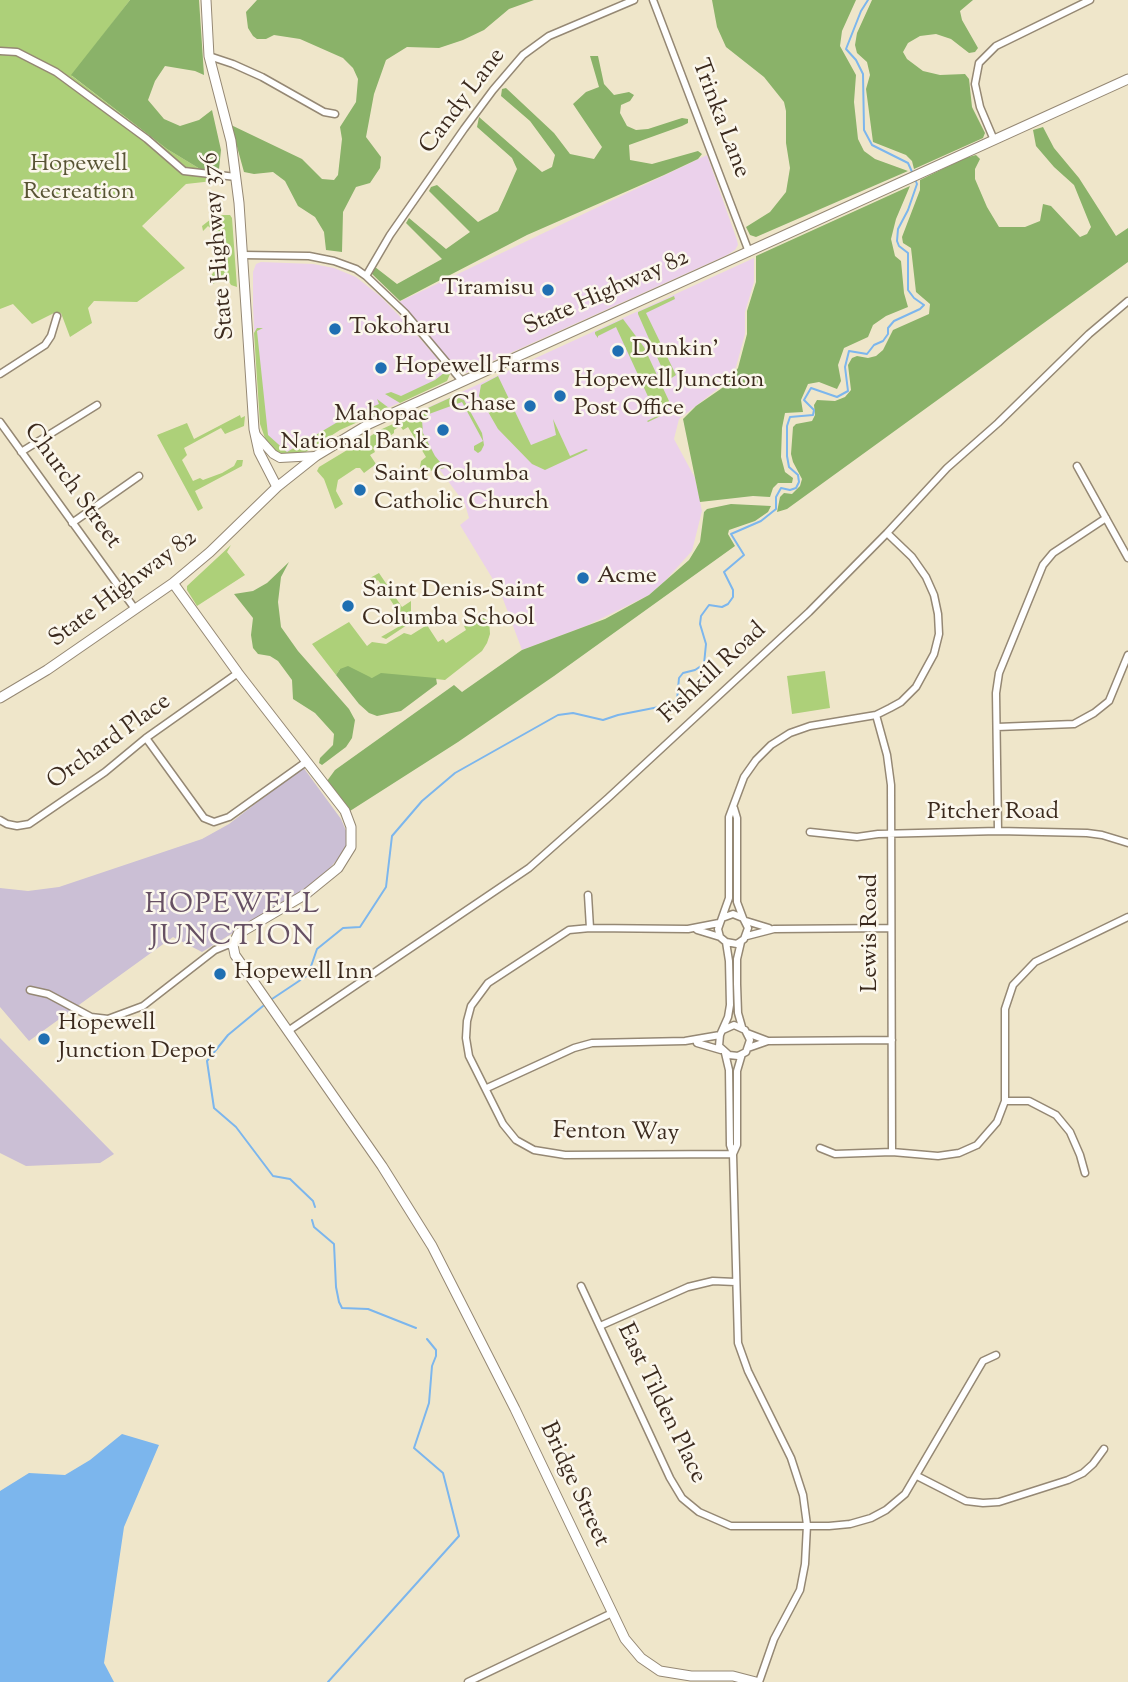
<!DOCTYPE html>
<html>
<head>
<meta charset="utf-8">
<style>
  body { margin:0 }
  canvas { display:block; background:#efe6ca }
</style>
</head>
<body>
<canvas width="1128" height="1682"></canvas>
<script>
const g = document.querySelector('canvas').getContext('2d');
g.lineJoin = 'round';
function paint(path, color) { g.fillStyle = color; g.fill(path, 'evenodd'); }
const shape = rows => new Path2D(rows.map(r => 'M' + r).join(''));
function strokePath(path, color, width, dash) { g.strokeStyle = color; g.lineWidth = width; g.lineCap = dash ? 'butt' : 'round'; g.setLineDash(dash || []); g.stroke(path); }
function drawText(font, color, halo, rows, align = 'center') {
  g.font = font + ' "Sorts Mill Goudy",serif'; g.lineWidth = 5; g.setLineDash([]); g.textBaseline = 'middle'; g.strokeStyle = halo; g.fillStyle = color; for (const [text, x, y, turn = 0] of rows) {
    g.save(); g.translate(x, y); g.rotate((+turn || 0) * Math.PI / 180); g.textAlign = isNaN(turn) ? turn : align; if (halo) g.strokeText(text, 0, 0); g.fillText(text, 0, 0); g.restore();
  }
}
paint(shape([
  [707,155,737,240,738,245,735,250,727,255,466,373,456,368,399,302],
  [754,258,754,282,745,312,745,334,736,367,724,384,679,419,674,439,695,478,702,511,692,551,665,581,649,595,586,626,522,650,500,591,460,525,469,518,465,504,431,458,407,417],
  [261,262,313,264,334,268,356,277,381,297,410,327,441,363,447,380,388,408,350,422,287,455,267,439,255,342,253,307,253,272,256,264]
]), '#ebd1eb');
paint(shape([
  [303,767,341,819,347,833,347,848,324,875,298,893,202,952,173,937,29,1041,0,1007,0,888,28,891,59,887,202,839,229,824],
  [0,1038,114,1154,100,1163,26,1166,0,1153]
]), '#cbbfd5');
paint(shape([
  [0,0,130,0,72,76,167,149,200,169,219,169,222,180,186,184,142,226,185,268,137,302,94,301,88,308,92,323,70,337,61,313,56,312,32,324,13,304,0,309],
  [223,215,230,215,232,218,237,287,231,285,227,278,210,285,209,278,224,259,222,249,226,243,208,226,203,231,202,226,211,219],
  [674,296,675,299,646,313,676,375,670,379,665,375,638,314,638,312],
  [623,319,644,347,669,401,667,413,648,422,647,421,657,416,616,327,598,336,598,338,595,334,595,332],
  [257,328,263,328,257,331,268,435,287,452,341,420,379,404,377,399,389,408,340,430,301,455,284,455,277,453,266,441,260,424,254,333],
  [437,361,440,361,450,374,447,381,400,403,385,394,391,392,401,396,435,380,444,373,435,362],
  [498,376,531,445,556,435,553,419,570,456,586,449,588,450,545,470,532,464,498,429,479,396,481,385],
  [454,396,464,400,482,433,484,445,481,451,478,453,474,450,474,446,483,441,462,402,429,414,422,420,423,433,435,456,445,468,419,473,421,461,426,457,408,427,403,430,400,426,394,430,394,433,373,448,375,452,370,455,376,464,364,473,360,468,356,468,338,480,336,491,343,504,335,509,324,479,317,471,319,467,382,429],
  [240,415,241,418,245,416,244,426,225,434,221,428,184,448,187,455,182,460,193,481,200,478,203,480,222,473,234,466,237,460,243,460,242,466,195,491,203,508,198,511,157,435,187,423,194,439],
  [231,545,227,552,245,575,197,606,187,590,187,586],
  [379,573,402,607,411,601,411,617,407,625,386,639,381,637,405,623,378,580,365,588,361,583],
  [484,611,489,619,490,634,487,643,482,651,445,680,416,677,372,678,340,669,336,675,312,644,349,622,367,646,372,642,386,644,404,633,411,635,427,625,438,642,443,639,446,643,466,630,464,626],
  [825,671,830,708,792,714,787,676]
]), '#add079');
paint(shape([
  [130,0,199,0,204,75,195,71,165,66,155,81,148,100,164,119,180,126,199,120,212,110,221,150,219,169,200,169,167,149,71,75],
  [257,0,534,0,509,9,484,30,463,40,439,48,407,47,386,60,374,94,366,137,381,157,380,168,370,183,356,187,343,212,342,252,326,250,324,232,315,217,298,206,285,181,273,172,254,174,244,172,231,125,302,159,322,179,334,180,338,175,342,139,340,127,356,102,358,79,353,68,343,58,300,39,274,35,266,39,257,39,253,36,248,28,246,12],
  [712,0,856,0,842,31,840,46,856,75,854,102,858,139,864,151,875,159,908,171,756,237,750,235,746,227,770,212,786,192,790,168,786,143,786,111,784,102,764,77,726,47,717,27],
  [872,0,973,0,960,11,962,20,978,48,975,52,969,53,951,39,936,34,920,36,908,43,903,52,907,59,923,71,940,75,965,74,969,79,972,107,985,133,983,138,914,169,912,161,906,155,873,142,866,89,870,75,867,62,857,53,855,45,857,33],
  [590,56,598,56,604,84,614,95,629,92,634,95,630,101,621,105,620,113,627,126,636,130,648,129,682,118,688,119,688,123,682,126,629,145,630,160,652,164,698,151,702,154,698,159,664,175,527,235,400,301,371,273,375,267,397,284,442,259,406,223,409,218,446,249,470,232,429,191,431,187,437,185,478,222,498,211,505,196,517,169,512,158,477,127,479,117,542,172,552,167,555,155,530,121,501,96,502,89,506,88,554,133,570,154,594,159,602,147,573,104,586,92,599,87],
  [1043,127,1054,148,1079,178,1116,236,1128,228,1128,262,787,509,777,512,780,497,784,493,792,494,800,486,802,479,793,462,791,454,793,427,796,424,812,421,815,415,814,405,817,400,835,401,845,397,851,390,848,365,852,358,857,356,868,358,876,356,883,350,893,330,929,314,930,304,916,292,911,248,903,243,902,237,920,190,920,180,965,158,976,155,980,159,975,169,975,179,987,207,999,227,1025,227,1040,221,1043,204,1051,206,1080,237,1087,234,1091,227,1074,185,1054,167,1036,146,1033,130],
  [910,186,896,219,891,239,895,256,901,261,904,293,908,307,886,316,873,325,868,337,844,348,838,365,841,381,837,389,819,382,808,384,801,400,803,412,785,413,782,428,781,457,785,472,793,478,792,483,778,483,773,488,770,497,753,496,700,502,683,419,696,406,725,386,738,368,747,334,747,311,756,282,756,256],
  [731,504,771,506,768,512,755,521,729,530,728,534,735,546,554,676,458,742,350,811,329,786,327,781,335,770,454,685,462,692,522,650,605,619,649,595,689,560,700,542,704,512,707,509],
  [289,562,281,577,278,602,281,627,298,651,349,709,355,720,352,738,346,747,322,765,319,763,320,758,333,745,334,734,315,713,293,699,292,680,278,661,270,656,258,654,253,648,251,635,253,618,234,594,253,591,267,583],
  [348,666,372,678,381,673,436,678,437,684,401,711,377,716,369,713,359,704,336,675,340,669]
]), '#8ab269');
paint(shape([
  [122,1434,159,1445,124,1527,104,1663,114,1682,0,1682,0,1491,29,1473,65,1475,90,1460]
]), '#7cb6ed');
strokePath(shape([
  [868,0,861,11,846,49,856,60,863,74,864,130,872,145,908,163,913,174],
  [272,999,308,975,317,949,343,928,360,927,386,887,392,836,422,801,455,773,558,715,573,713,603,720,618,715,669,705,677,700,679,678,683,673,695,670,704,664,706,644,700,624,701,616,709,605,722,607,728,604,733,597,733,590,724,572,744,555,731,534,761,521,776,509,776,497,781,488,790,490,796,488,799,482,798,475,789,467,787,456,787,426,790,417,813,415,814,410,804,400,811,388,837,397,848,391,845,367,849,351,867,354,874,345,883,341,888,334,888,328,894,321,920,309,924,305,914,298,908,290,908,253,899,246,897,241,898,229,908,210,917,184,915,179],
  [263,1006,228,1035,207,1061,214,1108,236,1127,273,1176,290,1179,313,1201,315,1207],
  [312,1220,314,1227,334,1244,336,1287,339,1302,342,1308,368,1309,416,1328],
  [328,1682,459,1536,443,1473,414,1448,429,1403,432,1366,436,1356,436,1350,427,1339]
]), '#7cb6ed', 2);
const minor = shape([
  [653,0,749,252],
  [0,51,17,52,56,72,147,139,184,171,236,177],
  [209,56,233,64,262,77,324,112,335,114],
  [994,140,980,107,975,84,979,63,996,46,1090,0],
  [243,255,309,256,334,261,356,269,366,276,405,313,462,381],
  [366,276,390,235,464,129,493,90,523,55,549,36,634,0],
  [0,374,45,345,51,336,57,316],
  [0,422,135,609],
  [21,452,97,405],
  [1077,466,1128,558],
  [72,523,139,476],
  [876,715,887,755,891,785,892,1152],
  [997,727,1074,724,1094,713,1109,701,1128,655],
  [146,738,204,818,214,822,229,817,306,762],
  [734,808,737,818,737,902,743,918],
  [0,820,7,824,17,826,29,824,105,772,146,738,238,673],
  [998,831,996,693,999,673,1043,565,1053,553,1106,518],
  [810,832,857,837,878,834,998,831,1087,833,1102,835,1128,843],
  [588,895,590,928],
  [722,918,733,914,743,918,748,928,744,939,737,944,726,942,720,937,718,929,729,898,729,817,744,777,756,760,771,745,790,733,810,726,876,715,890,708,901,702,916,687,934,654,939,634,938,614,934,595,926,577,912,557,887,533],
  [746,921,769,928],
  [719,923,688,929,590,928,569,930,488,983,471,1006,467,1021,466,1038,469,1056,503,1124,516,1140,534,1150,565,1155,733,1154],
  [697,930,720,937],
  [747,936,774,929,891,928],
  [741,942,737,959,737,984,738,1013,742,1027],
  [30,990,48,994,91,1017,108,1019,143,1006,215,950,227,945,233,945],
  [723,1030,734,1025,745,1030,750,1040,746,1052,738,1056,729,1055,719,1046,720,1035,728,1017,730,1005,729,961,726,942],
  [288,1031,529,868,608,798,809,612,887,533,947,468,998,423,1089,334,1128,301],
  [747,1033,768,1041],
  [697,1043,721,1050],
  [748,1048,768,1041,892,1040],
  [725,1053,729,1070,730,1145,733,1154,738,1343,748,1371,791,1458,803,1495,807,1525,805,1564,800,1590,774,1639,759,1682],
  [487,1088,574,1048,592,1043,685,1041,720,1035],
  [1005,1101,1029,1101,1056,1115,1070,1132,1080,1155,1085,1173],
  [820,1148,835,1154,892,1152,938,1156,959,1153,977,1145,997,1122,1005,1101,1005,1009,1013,985,1035,962,1128,917],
  [733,1154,737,1145,737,1071,742,1054],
  [581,1286,670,1478,682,1498,699,1512,731,1526,829,1526,850,1524,871,1518,886,1510,905,1494,983,1361,996,1355],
  [600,1326,688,1287,713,1281,735,1282],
  [917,1476,966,1501,983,1503,999,1502,1068,1480,1083,1473,1093,1464,1104,1449],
  [468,1682,612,1613]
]);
const tertiary = shape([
  [256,435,273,454,280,458,316,456]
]);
const secondary = shape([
  [206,0,209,56,231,141,239,203,254,429,259,452,277,487],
  [173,583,238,673,345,811,351,827,351,847,338,868,306,894,238,934,233,945,235,955,382,1166,432,1246,515,1409,625,1639,641,1658,660,1671,691,1676,733,1676,756,1682],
  [0,698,47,670,173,583,210,552,277,487,316,456,369,424,1128,79]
]);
strokePath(minor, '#958874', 9);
strokePath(tertiary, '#958874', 10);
strokePath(secondary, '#958874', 11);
strokePath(minor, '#fff', 6);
strokePath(tertiary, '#fff', 8);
strokePath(secondary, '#fff', 9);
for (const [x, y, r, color] of [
  [548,290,7,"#1f6fb2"],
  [335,329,7,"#1f6fb2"],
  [618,351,7,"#1f6fb2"],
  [381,368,7,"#1f6fb2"],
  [560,396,7,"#1f6fb2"],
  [530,406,7,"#1f6fb2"],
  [443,430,7,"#1f6fb2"],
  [360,490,7,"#1f6fb2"],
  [583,578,7,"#1f6fb2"],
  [348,606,7,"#1f6fb2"],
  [220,974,7,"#1f6fb2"],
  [44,1039,7,"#1f6fb2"]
]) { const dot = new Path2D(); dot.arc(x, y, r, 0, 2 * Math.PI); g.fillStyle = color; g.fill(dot); strokePath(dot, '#fbf7ec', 2.5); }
drawText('24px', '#3b2a1e', '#fbf7ec', [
  ["Candy Lane",464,102,-53],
  ["Trinka Lane",719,119,69],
  ["State Highway 376",220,246,-95],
  ["State Highway 82",607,294,-24],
  ["Church Street",71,487,54],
  ["State Highway 82",124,590,-37],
  ["Fishkill Road",714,674,-43],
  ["Orchard Place",110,743,-36],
  ["Pitcher Road",993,814],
  ["Lewis Road",872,933,-90],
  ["Fenton Way",616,1134,1],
  ["East Tilden Place",660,1404,64],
  ["Bridge Street",573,1485,65]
]);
drawText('24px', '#585435', '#fbf7ec', [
  ["Hopewell",79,166],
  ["Recreation",79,194]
]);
drawText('24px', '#3b2a1e', '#fbf7ec', [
  ["Tiramisu",534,290,"right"],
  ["Tokoharu",349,329],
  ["Dunkin'",632,351],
  ["Hopewell Farms",395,368],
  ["Hopewell Junction",574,382],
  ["Post Office",574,410],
  ["Chase",516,406,"right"],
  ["Mahopac",429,416,"right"],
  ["National Bank",429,444,"right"],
  ["Saint Columba",374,476],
  ["Catholic Church",374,504],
  ["Acme",597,578],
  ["Saint Denis-Saint",362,592],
  ["Columba School",362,620],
  ["Hopewell Inn",234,974],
  ["Hopewell",58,1025],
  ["Junction Depot",58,1053]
], 'left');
g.letterSpacing = '2px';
drawText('28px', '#665063', '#fbf7ec', [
  ["HOPEWELL",233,907],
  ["JUNCTION",233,939]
]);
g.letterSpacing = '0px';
</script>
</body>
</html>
